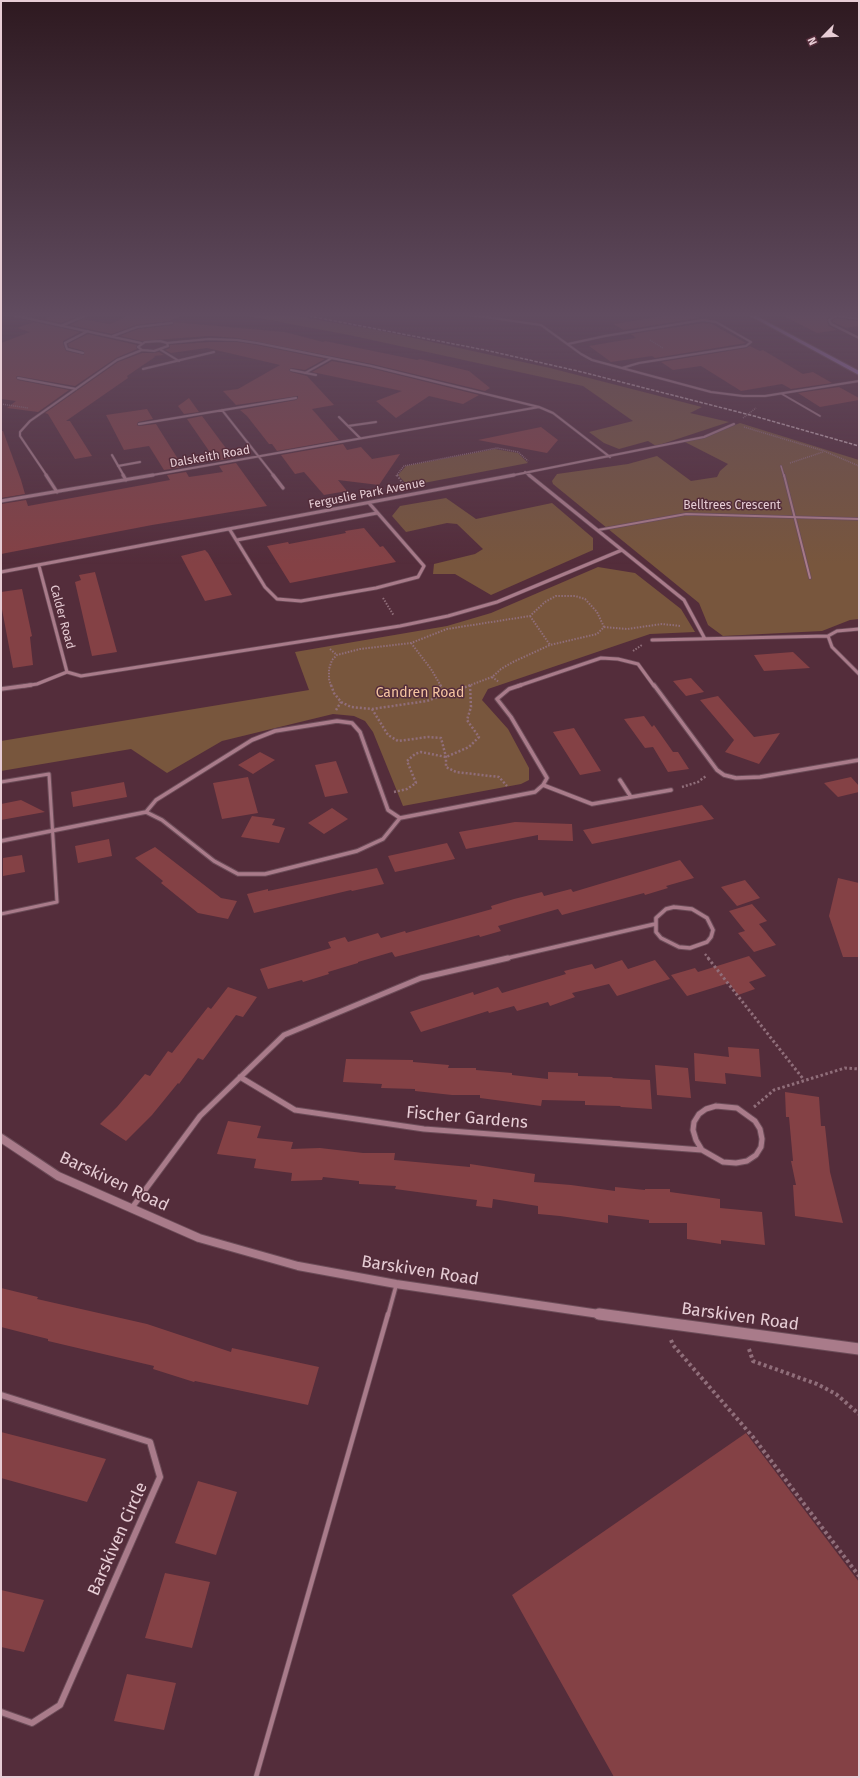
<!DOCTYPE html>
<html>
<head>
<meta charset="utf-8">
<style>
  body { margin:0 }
  #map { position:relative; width:860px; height:1778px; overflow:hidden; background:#542d3b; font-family:"Fira Sans",sans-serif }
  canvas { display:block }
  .frame { position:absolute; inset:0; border:2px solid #e7cdd5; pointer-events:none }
  .north { position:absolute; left:804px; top:16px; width:40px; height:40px; -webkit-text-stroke:3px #542d3b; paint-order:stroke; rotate:246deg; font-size:11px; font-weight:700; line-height:16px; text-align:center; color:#e7cdd5 }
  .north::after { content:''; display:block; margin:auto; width:14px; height:18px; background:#e7cdd5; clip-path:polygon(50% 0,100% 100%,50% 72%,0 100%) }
</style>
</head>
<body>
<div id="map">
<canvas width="860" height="1778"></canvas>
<div class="frame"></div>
<div class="north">N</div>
</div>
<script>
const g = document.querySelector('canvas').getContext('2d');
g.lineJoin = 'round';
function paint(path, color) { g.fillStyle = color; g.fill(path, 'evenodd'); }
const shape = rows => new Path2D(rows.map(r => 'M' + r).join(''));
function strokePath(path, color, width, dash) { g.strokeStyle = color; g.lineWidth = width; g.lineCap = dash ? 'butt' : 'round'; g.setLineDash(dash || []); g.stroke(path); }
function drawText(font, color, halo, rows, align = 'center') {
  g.font = font + ' "Fira Sans",sans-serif'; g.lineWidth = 3; g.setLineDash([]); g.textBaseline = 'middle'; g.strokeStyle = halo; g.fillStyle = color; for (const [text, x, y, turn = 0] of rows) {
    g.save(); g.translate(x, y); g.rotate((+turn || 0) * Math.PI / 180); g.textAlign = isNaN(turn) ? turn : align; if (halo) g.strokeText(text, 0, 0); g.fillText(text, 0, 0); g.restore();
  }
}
paint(shape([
  [242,315,291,315,382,331,550,368,702,407,690,413,729,422,656,446,648,441,619,449,604,443,589,432,633,421,583,386,349,335],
  [740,423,859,460,859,619,850,620,822,631,723,636,708,625,699,603,553,484,552,481,557,474,628,464,657,456,691,481,717,477,720,471,728,464,683,441,704,437],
  [495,449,518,453,528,463,408,486,398,475,406,466],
  [446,498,476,519,552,503,593,538,593,550,491,595,455,574,433,574,434,564,475,554,483,549,457,524,447,523,406,532,392,516,400,506],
  [598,567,635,573,681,609,695,632,650,634,488,689,482,700,508,729,529,768,529,780,521,784,403,806,373,732,365,721,354,716,333,714,222,741,167,773,131,749,1,771,1,741,309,690,295,652,447,626,491,613]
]), '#78563d');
paint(shape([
  [56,315,68,315,76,317,61,323,43,319],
  [130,315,183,315,170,321,136,325,112,334,70,325,83,319,110,324],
  [669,315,692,315,699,318,624,330,613,324],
  [781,315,833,315,827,318,827,321,829,326,837,330,817,333],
  [836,318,859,321,859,326,846,328,833,322,832,321],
  [34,322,80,332,63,341,63,344,66,351,84,355,84,351,69,347,68,344,88,334,137,345,136,347,137,349,116,358,75,386,17,376,16,378,18,380,69,390,38,412,7,408,16,401,1,399,1,343,30,332,17,328],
  [174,322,285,332,323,342,325,341,417,360,420,359,469,371,490,388,485,391,372,364,237,338,209,336,142,341,120,336,138,329,173,325],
  [703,323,712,324,746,343,655,358,652,356,611,362,589,346,636,338,631,334],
  [209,342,237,342,257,345,325,359,305,370,291,368,289,370,291,372,307,376,334,405,312,409,339,440,277,451,272,444,269,444,247,416,240,410,296,400,298,398,298,396,236,405,223,391,238,389,280,365,207,348,171,353,165,350,170,348,170,345],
  [750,346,760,351,763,350,803,374,813,372,832,383,791,389,782,384,741,391,701,366,673,370,661,362,746,348],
  [159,352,164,355,154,356,155,357,127,376,128,378,66,421,70,421,92,456,75,459,48,414,45,413,118,362,142,353,154,353],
  [332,361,370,368,479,395,463,404,429,396,396,418,376,401,402,391,312,372],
  [839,387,859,398,859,400,820,407,798,393],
  [189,398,199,412,184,414,178,406],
  [147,409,153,419,138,422,137,425,139,426,156,424,183,467,164,470,149,446,124,450,106,415],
  [202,416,228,451,233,458,216,461,187,419],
  [541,427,558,440,547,453,478,440],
  [1,431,3,431,21,480,25,494,1,498],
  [343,444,347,450,361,447,372,459,400,454,379,485,338,480,347,491,324,495,304,472,295,474,281,455],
  [236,463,267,506,152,525,1,554,1,504,26,500,28,506,170,480,167,475,186,472,189,477,223,472,219,466],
  [364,528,380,547,383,546,396,562,290,583,267,546,288,542,289,544,346,533,345,531],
  [205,550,208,553,232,595,205,601,181,556],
  [95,572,117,652,92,656,75,582,81,580,79,575],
  [22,589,32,636,30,637,33,665,13,668,1,604,1,592],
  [793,652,810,668,764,671,754,655],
  [691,678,704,692,686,696,673,681],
  [718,696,754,737,780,733,759,764,725,752,734,740,700,700],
  [644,716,652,727,654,725,673,752,678,752,689,769,668,772,653,747,645,748,624,719],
  [574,728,601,771,580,775,553,732],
  [260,752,275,760,253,774,238,765],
  [336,761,348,793,325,797,315,765],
  [248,777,258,813,222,819,213,783],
  [851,777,859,786,859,792,838,797,824,783],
  [124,782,127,797,73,807,71,792],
  [21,800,45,812,1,820,1,804],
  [702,805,714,819,592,844,583,830],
  [332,808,348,819,324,834,308,823],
  [252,816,275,819,272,825,285,828,279,843,241,837],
  [515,822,572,824,573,841,538,840,538,835,466,849,459,832],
  [109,839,112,856,78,863,75,846],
  [447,843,455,859,395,872,388,856],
  [155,847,221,898,237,901,228,919,198,913,161,883,163,881,135,858],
  [22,855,25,872,3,876,3,858],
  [680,860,694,878,666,886,668,888,645,895,644,893,562,915,558,909,498,926,501,931,480,937,479,935,395,957,392,952,358,962,358,963,328,972,329,974,303,982,302,980,268,989,260,969,331,948,328,942,345,937,348,942,378,933,381,938,405,931,406,933,492,909,491,906,514,899,542,892,544,896,571,889,573,892],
  [377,868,384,884,352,891,351,890,254,913,247,894,268,889,268,891],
  [838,878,859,883,859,957,843,957,829,916],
  [745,880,760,898,737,906,721,887],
  [752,904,767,921,759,924,776,945,754,952,738,933,745,931,729,911],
  [749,956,766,976,749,982,755,989,738,995,729,983,687,996,671,975,695,968,698,972],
  [622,960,628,969,655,960,670,979,617,996,609,984,572,993,575,997,550,1006,548,1002,517,1011,514,1006,489,1013,488,1011,421,1032,410,1012,473,992,474,995,498,987,502,993,566,974,564,971,592,964,595,969],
  [228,987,257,997,243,1017,236,1015,203,1060,198,1058,179,1084,178,1083,152,1115,126,1141,100,1124,117,1107,145,1074,150,1076,168,1051,172,1053,208,1007,211,1009],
  [728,1047,759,1049,761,1077,725,1073,726,1084,695,1081,694,1053,729,1057],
  [346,1059,413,1060,413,1062,449,1065,448,1068,476,1068,476,1070,512,1073,512,1075,548,1079,548,1072,578,1073,578,1076,612,1077,613,1078,650,1080,652,1109,621,1107,620,1106,585,1105,585,1101,542,1100,541,1106,480,1098,480,1095,452,1095,415,1091,415,1089,381,1088,382,1084,343,1082],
  [655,1065,688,1068,691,1098,657,1095],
  [785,1092,819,1097,821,1126,825,1126,830,1172,843,1223,795,1216,793,1185,796,1185,791,1161,793,1161,789,1117,786,1117],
  [228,1121,261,1126,257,1138,293,1142,291,1149,320,1148,363,1153,395,1153,394,1160,470,1167,470,1164,535,1174,534,1182,571,1185,615,1191,615,1187,645,1190,645,1189,670,1189,670,1192,720,1199,720,1208,762,1212,765,1245,721,1240,721,1244,687,1239,687,1223,649,1223,649,1220,608,1215,608,1223,560,1216,538,1214,538,1206,493,1199,492,1208,476,1206,477,1200,395,1189,396,1186,359,1184,359,1181,323,1177,322,1180,291,1181,292,1173,254,1168,256,1159,217,1154],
  [1,1288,38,1297,37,1299,147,1324,231,1352,232,1348,319,1367,308,1405,195,1381,194,1382,153,1369,154,1366,48,1341,48,1339,1,1327],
  [1,1432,106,1459,87,1502,1,1478],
  [746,1433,859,1582,859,1777,614,1777,512,1595],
  [198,1481,237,1492,216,1555,175,1543],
  [165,1573,210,1582,192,1648,145,1638],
  [1,1590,44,1600,24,1652,1,1647],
  [127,1674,176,1683,164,1730,114,1721]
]), '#844145');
const serviceFar4 = shape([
  [836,316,859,319],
  [782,394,820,416],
  [781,466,784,476]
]);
const serviceFar3 = shape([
  [784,475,810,578],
  [598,530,686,514,859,519]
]);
const serviceFar2 = shape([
  [1,782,49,774,57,902,1,914]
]);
const serviceFar1 = shape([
  [388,1315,396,1286]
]);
const service = shape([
  [256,1777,388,1314]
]);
const minorFar4 = shape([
  [12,315,141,343],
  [471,315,541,325,581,354,592,360,711,392,743,396,765,396,859,381],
  [837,315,829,320,831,324,859,338],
  [61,326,87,315],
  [113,336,137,327,172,323],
  [160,341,167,343,168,346,154,351,142,350,138,347,145,342,160,341],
  [167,343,209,339,237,340,257,343,371,366,539,407,553,413,610,457],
  [568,344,605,336,703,320,716,322,751,342,746,346,639,363,622,368],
  [161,350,179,361],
  [83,353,67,349,65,343,88,331],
  [143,369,214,352],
  [291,370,316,375],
  [305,373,332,358],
  [18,378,76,389],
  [222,410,274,476],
  [339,417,360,438],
  [139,424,296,398],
  [348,426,376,422],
  [112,455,124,476],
  [118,466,140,462],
  [525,472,530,476],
  [47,476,20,436,20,432,30,421,117,360,142,350],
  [147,476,539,407],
  [509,476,704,437,734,424]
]);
const minorFar3 = shape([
  [46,475,57,492],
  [123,475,126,480],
  [273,475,283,488],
  [529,475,684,600,705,639],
  [1,501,153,475],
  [230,530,265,587,277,599,301,601,376,588,418,577,424,566,369,503],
  [237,540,377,513],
  [39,566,67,672],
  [1,572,514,475],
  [859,629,837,631,828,636,832,647,859,674],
  [652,640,828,636],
  [24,686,37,684,67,672,81,676,400,626,448,616,497,602,622,550],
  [518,686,601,658,618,659,638,664,654,686]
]);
const minorFar2 = shape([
  [654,685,717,770,724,775,736,778,760,777,859,760],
  [1,689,31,685],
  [620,780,631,797],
  [543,785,592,804,671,790],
  [146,812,156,800,252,740,275,731,337,721,352,723,360,732,388,810,400,818],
  [1,841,146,812,162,820,214,861,238,874,265,874,357,851,383,839,400,818,535,792,543,785,547,778,511,717,497,699,509,689,521,685],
  [674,907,692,909,707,918,713,930,711,937,707,942,690,948,679,947,661,938,656,932,656,918,666,909,674,907],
  [503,959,655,924]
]);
const minorFar1 = shape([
  [240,1077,295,1110,424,1129,702,1150],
  [716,1106,737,1108,755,1121,760,1129,762,1139,761,1147,756,1155,747,1161,736,1163,723,1162,702,1150,696,1140,693,1130,694,1122,699,1114,706,1109,716,1106],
  [131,1209,200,1116,284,1035,421,978,508,958]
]);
const minor = shape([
  [1,1395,150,1442,160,1477,60,1705,32,1723,1,1712]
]);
const tertiaryFar1 = shape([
  [1,1138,58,1176,199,1238,298,1266,396,1284,606,1315]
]);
const tertiary = shape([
  [599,1314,859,1349]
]);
const primary = shape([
  [749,315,754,315,859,371,859,375,749,315]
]);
strokePath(serviceFar4, '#6c4c58', 2.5);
strokePath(serviceFar3, '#6c4c58', 3.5);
strokePath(serviceFar2, '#6c4c58', 5);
strokePath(serviceFar1, '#6c4c58', 5.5);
strokePath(service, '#6c4c58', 6);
strokePath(minorFar4, '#6c4c58', 3);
strokePath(minorFar3, '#6c4c58', 4.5);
strokePath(minorFar2, '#6c4c58', 5.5);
strokePath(minorFar1, '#6c4c58', 7);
strokePath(minor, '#6c4c58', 8);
strokePath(tertiaryFar1, '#6c4c58', 10);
strokePath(tertiary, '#6c4c58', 13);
strokePath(primary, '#6c4c58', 2);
strokePath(shape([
  [650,340,663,348],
  [1,404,28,408],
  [743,418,756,408],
  [744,427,824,451,859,466],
  [790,463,823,452],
  [396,476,404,466,497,448,518,452,528,461]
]), '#906e7a', 1.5, [1, 1]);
strokePath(shape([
  [397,475,403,484],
  [383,598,394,616],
  [530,616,550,645],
  [604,627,627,629,662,624,681,626],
  [411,643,431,669,441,686],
  [330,649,337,655],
  [633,651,642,645],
  [492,677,499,682],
  [331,686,329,679,329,669,332,660,337,655,360,649,411,643,447,629,530,616,545,602,556,596,575,596,585,599,597,612,604,627,597,634,550,645,513,662,501,669,492,677,468,686]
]), '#906e7a', 2, [1.5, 1.5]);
strokePath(shape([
  [331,685,334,693,341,702,351,707,372,709,427,701,471,685],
  [440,685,446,695],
  [372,709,388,735,398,741,428,737,441,738,446,757,446,767,456,772,499,777,507,786],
  [336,710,341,702],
  [682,787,698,782,706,776],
  [394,792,407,789,416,783,407,761,415,754,421,752,446,757,469,747,479,737,467,720,471,707,470,685],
  [705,954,709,959]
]), '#906e7a', 2.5, [2, 2]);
strokePath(shape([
  [708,958,804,1080],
  [754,1107,774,1090,845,1068,859,1069]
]), '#906e7a', 3, [2.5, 2.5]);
strokePath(shape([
  [671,1340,673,1345,753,1437,859,1576],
  [749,1349,753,1361,817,1384,836,1394,859,1414]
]), '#906e7a', 4, [3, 3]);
strokePath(serviceFar4, '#a97b8a', 1.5);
strokePath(serviceFar3, '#a97b8a', 2);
strokePath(serviceFar2, '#a97b8a', 3);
strokePath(serviceFar1, '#a97b8a', 3.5);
strokePath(service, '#a97b8a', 4.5);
strokePath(minorFar4, '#a97b8a', 2);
strokePath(minorFar3, '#a97b8a', 3);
strokePath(minorFar2, '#a97b8a', 3.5);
strokePath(minorFar1, '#a97b8a', 5);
strokePath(minor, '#a97b8a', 6);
strokePath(tertiaryFar1, '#a97b8a', 8);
strokePath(tertiary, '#a97b8a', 11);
paint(primary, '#a279c2');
strokePath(shape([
  [304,315,485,350,582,372,754,416,859,446]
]), '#ccafb8', 1.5, [3.5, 1.5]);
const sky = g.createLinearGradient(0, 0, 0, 564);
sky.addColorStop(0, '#2e1920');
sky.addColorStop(0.56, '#614c60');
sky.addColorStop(1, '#614c6000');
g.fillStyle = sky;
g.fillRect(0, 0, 860, 564);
drawText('12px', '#e7cdd5', '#542d3b', [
  ["Dalskeith Road",210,457,-10],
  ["Ferguslie Park Avenue",367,494,-11],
  ["Belltrees Crescent",732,506],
  ["Calder Road",62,617,75]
]);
drawText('14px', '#f5c4a0', '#542d3b', [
  ["Candren Road",420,693]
]);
drawText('17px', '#e7cdd5', '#542d3b', [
  ["Fischer Gardens",467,1118,5],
  ["Barskiven Road",114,1182,25],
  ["Barskiven Road",420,1271,9],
  ["Barskiven Road",740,1317,8],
  ["Barskiven Circle",118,1539,-66]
]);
</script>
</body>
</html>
